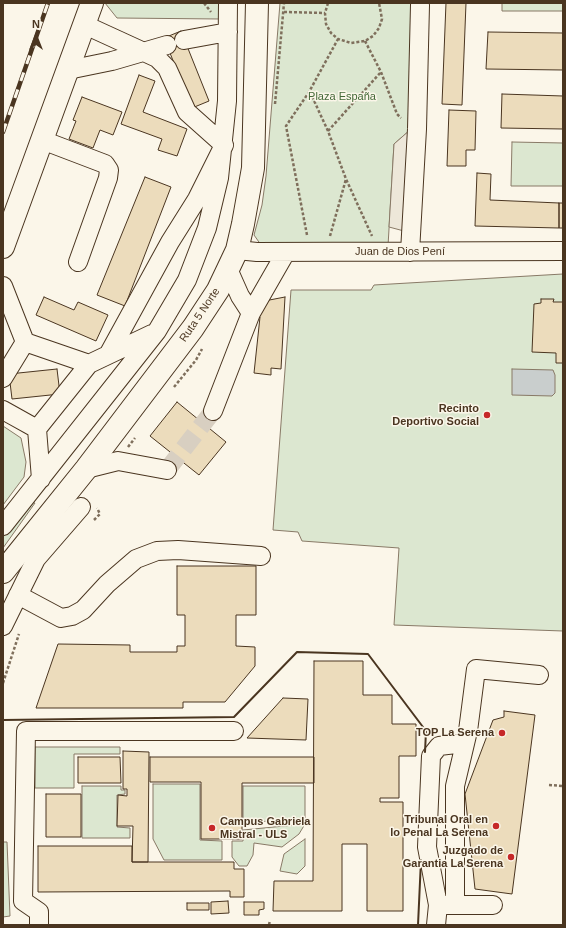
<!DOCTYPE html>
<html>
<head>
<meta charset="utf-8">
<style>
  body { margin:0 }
  #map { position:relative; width:566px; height:928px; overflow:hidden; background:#fbf6e9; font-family:Arial,sans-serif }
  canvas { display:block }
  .frame { position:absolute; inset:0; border:4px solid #4a3520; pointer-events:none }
  .north { position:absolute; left:16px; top:16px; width:40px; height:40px; -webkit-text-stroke:3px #fbf6e9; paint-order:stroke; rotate:0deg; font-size:11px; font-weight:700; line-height:16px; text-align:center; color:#4a3520 }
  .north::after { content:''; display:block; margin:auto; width:14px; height:18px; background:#4a3520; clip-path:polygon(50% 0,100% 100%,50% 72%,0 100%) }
</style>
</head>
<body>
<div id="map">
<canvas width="566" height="928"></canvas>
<div class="frame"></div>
<div class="north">N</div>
</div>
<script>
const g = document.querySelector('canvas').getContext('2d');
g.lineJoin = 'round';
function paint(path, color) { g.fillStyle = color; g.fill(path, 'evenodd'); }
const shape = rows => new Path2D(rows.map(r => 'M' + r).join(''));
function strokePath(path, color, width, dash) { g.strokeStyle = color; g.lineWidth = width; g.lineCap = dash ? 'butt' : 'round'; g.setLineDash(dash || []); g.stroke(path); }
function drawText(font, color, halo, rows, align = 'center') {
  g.font = font + ' Arial,sans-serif'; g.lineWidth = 3; g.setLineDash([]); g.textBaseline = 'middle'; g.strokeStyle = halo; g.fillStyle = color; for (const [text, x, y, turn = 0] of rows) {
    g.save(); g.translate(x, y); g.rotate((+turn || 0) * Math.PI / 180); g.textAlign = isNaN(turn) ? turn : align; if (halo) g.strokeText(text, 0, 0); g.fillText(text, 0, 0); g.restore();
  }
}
const green = shape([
  [105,3,220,3,220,19,117,18,105,3],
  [280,3,413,3,410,130,394,144,388,246,261,245,254,235,262,205,266,176,280,3],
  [502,3,563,3,563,11,502,11,502,3],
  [512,142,563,143,563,186,511,186,512,142],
  [563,274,563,631,394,625,399,548,302,541,298,532,273,530,291,290,371,290,374,285,563,274],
  [3,426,21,438,26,462,24,477,3,505,3,426],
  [29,502,35,503,3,548,3,536,29,502],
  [35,747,120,747,120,754,74,754,74,788,35,788,35,747],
  [153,784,200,784,200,840,222,841,222,860,164,860,153,839,153,784],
  [82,786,121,786,121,790,125,790,125,794,117,795,117,827,130,828,130,838,82,838,82,786],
  [243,786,305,786,305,818,243,823,243,786],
  [305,824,299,834,282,847,254,843,253,855,247,866,239,866,232,857,232,841,243,841,243,830,305,824],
  [305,839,305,866,297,874,280,871,284,854,305,839],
  [3,842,7,842,10,916,3,917,3,842]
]);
paint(green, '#dce7d0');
strokePath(green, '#887966', 1);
const parking = shape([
  [410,130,404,231,389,227,394,144,410,130]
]);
paint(parking, '#ede7d9');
strokePath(parking, '#887966', 1);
const water = shape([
  [512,369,553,370,555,375,555,393,552,396,512,395,512,369]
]);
paint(water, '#c9cecd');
strokePath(water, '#887966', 1);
const building = shape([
  [446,3,466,3,462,105,442,104,446,3],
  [181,31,209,101,192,108,164,38,181,31],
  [488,32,563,33,563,70,486,69,488,32],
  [139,75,155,81,143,112,187,129,177,156,158,150,162,139,121,124,139,75],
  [502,94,563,96,563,129,501,128,502,94],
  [82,97,122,112,113,135,100,130,93,148,69,139,76,121,73,120,82,97],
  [449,110,476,111,475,150,466,150,466,166,447,166,449,110],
  [477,173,491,174,490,200,559,203,559,228,475,226,477,173],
  [145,177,171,187,125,306,97,295,145,177],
  [559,203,563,203,563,228,559,228,559,203],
  [44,297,74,310,78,302,108,315,96,341,36,315,44,297],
  [285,297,281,369,271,368,271,375,254,373,260,317,257,317,259,302,285,297],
  [541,299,554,299,553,302,563,302,563,363,556,363,556,353,532,352,534,304,541,303,541,299],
  [57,369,60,394,12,399,9,374,57,369],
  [177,402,226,442,199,475,150,436,177,402],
  [177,566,256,566,256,615,236,615,236,646,255,647,255,666,225,702,183,702,183,708,36,708,58,644,130,645,130,652,177,652,177,646,185,646,185,615,177,615,177,566],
  [314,661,363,661,363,695,392,695,392,724,416,724,416,756,399,756,399,798,380,798,380,802,403,802,403,911,367,911,367,844,342,844,342,911,273,911,274,881,313,881,314,661],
  [283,698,308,699,306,740,247,738,283,698],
  [504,711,535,715,512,894,475,889,465,794,493,720,504,717,504,711],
  [123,751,149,752,148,862,132,862,133,826,117,826,118,795,127,796,127,789,123,789,123,751],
  [78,757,120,757,121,783,78,783,78,757],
  [150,757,314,757,314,783,242,783,242,839,201,839,201,782,150,782,150,757],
  [46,794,81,794,81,837,46,837,46,794],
  [38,846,132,846,132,862,234,862,234,869,244,869,244,897,230,897,230,891,38,892,38,846],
  [228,901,229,913,211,914,211,902,228,901],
  [244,902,264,902,264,909,259,910,259,915,244,915,244,902],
  [187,903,209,903,209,910,187,910,187,903]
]);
paint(building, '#ecdcbc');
strokePath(building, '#4a3520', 1);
strokePath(shape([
  [167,470,213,411]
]), '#d8cfc1', 18, [18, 9]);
const minor = shape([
  [85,25,157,58,167,68,187,112,224,145,197,199,170,242,108,355],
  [184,40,228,32],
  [68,70,112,61,167,45],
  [42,140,105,164,109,170,108,178,78,262],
  [237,250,257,252,563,251],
  [410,252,417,129,420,5],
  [3,286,25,342,3,378],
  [251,313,286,252],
  [25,342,89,364],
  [3,410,37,429],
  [213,411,251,313,240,296,228,269],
  [86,469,118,461,167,470],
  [41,479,37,429,89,364,152,334],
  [3,526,157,331,187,280,207,228,219,178,227,101,228,3],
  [18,595,61,618,72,616,83,610,107,584,136,559,157,551,178,550,261,556],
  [3,626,36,559,81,507],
  [443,905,493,905],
  [455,905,455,786,468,731,476,669,539,675],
  [39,925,39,912,23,901,26,731,234,731],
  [436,925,438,905,427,847,431,756,439,746,465,743]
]);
const highway = shape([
  [3,247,92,3],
  [3,572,86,469,193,328,218,290,228,269,237,250,243,224,253,168,257,3]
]);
strokePath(minor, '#4a3520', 20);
strokePath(highway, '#4a3520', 24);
strokePath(shape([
  [204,3,211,12],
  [328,3,325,13,326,24,331,33,338,39,351,43,365,41,373,36,379,28,382,19,379,3],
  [284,12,325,13],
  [365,41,381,72,397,114,401,118],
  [310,92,328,131,346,179,372,236],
  [275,104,284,3],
  [328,131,381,72],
  [307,235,286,126,309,92,338,39],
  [330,236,346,179],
  [174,387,196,360,202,349],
  [128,447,135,438],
  [94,520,100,514,97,508],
  [3,683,19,634],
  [549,785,563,786],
  [269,925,270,920]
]), '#7f6f5c', 2.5, [3, 2]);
strokePath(minor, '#fbf6e9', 18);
strokePath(highway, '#fbf6e9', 22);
const rail = shape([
  [3,132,48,3]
]);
strokePath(rail, '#4a3520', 4.5);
strokePath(rail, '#fbf6e9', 3, [9]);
strokePath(shape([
  [3,720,234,717,297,652,368,654,426,731,425,752],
  [418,925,421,860]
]), '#4a3520', 2);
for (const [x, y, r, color] of [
  [487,415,4,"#c62828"],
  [502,733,4,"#c62828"],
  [496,826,4,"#c62828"],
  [212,828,4,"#c62828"],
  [511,857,4,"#c62828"]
]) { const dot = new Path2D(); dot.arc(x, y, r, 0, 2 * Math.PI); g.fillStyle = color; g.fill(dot); strokePath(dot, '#fbf6e9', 1.5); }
drawText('11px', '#436837', '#fbf6e9', [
  ["Plaza España",342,97]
]);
drawText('11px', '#4a3520', '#fbf6e9', [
  ["Juan de Dios Pení",400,252],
  ["Ruta 5 Norte",200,315,-56]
]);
drawText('bold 11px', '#4a3520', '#fbf6e9', [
  ["Recinto",479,409],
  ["Deportivo Social",479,422],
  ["TOP La Serena",494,733],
  ["Tribunal Oral en",488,820],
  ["lo Penal La Serena",488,833],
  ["Campus Gabriela",220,822,"left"],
  ["Mistral - ULS",220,835,"left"],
  ["Juzgado de",503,851],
  ["Garantia La Serena",503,864]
], 'right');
</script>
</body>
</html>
